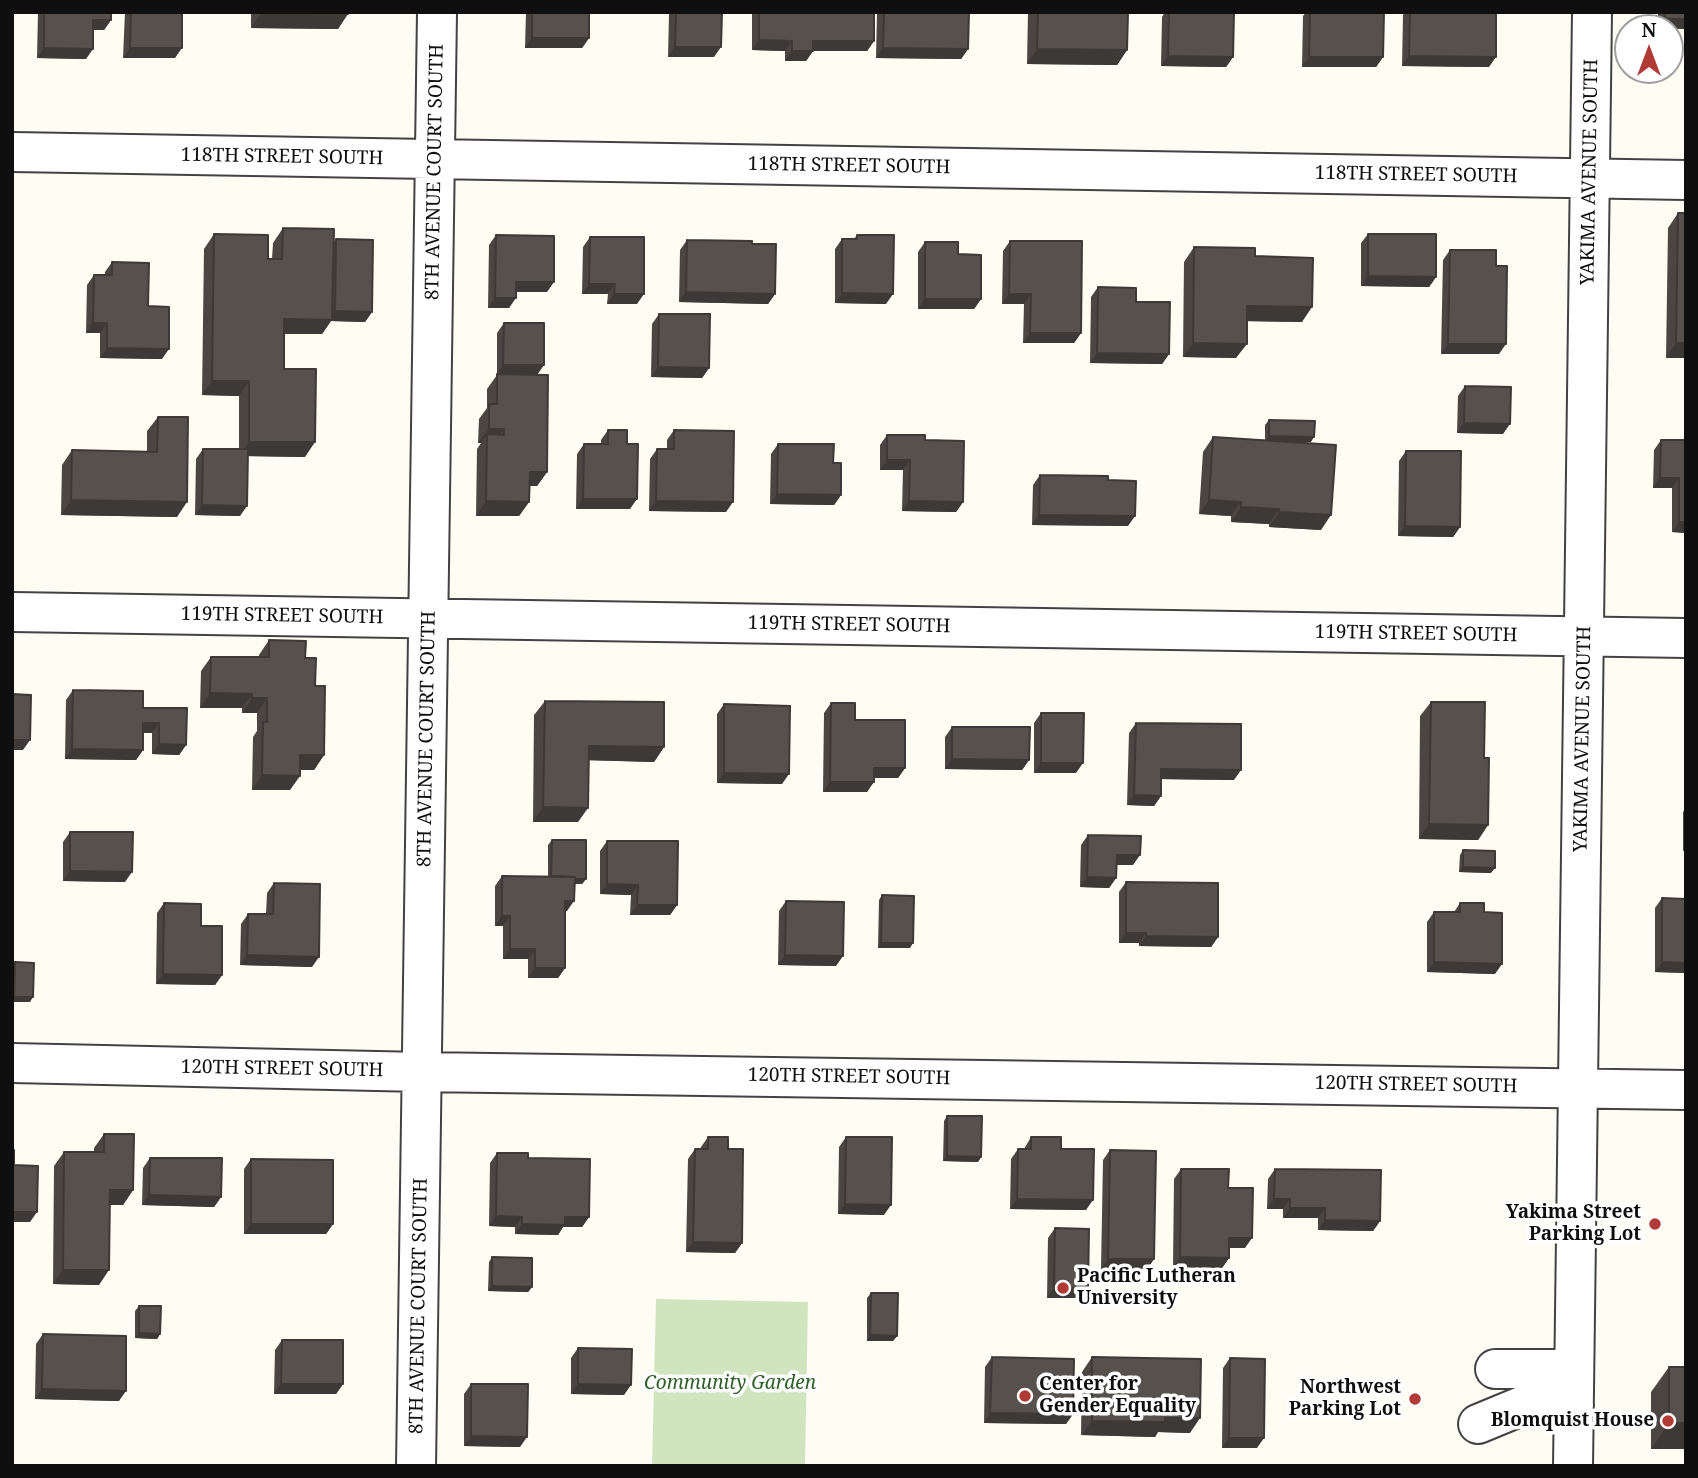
<!DOCTYPE html>
<html>
<head>
<meta charset="utf-8">
<style>
  body { margin:0 }
  #map { position:relative; width:1698px; height:1478px; overflow:hidden; background:#fefcf3; font-family:"Noto Serif",serif }
  canvas { display:block }
  .frame { position:absolute; inset:0; border:14px solid #0f0f0f; pointer-events:none }
  .north { position:absolute; left:1614px; top:14px; width:70px; height:70px; box-sizing:border-box; background:#fff; border:2px solid #9f9f9f; border-radius:50%; rotate:0deg; font-size:19px; font-weight:700; line-height:28px; text-align:center; color:#0f0f0f }
  .north::after { content:''; display:block; margin:auto; width:24px; height:32px; background:#b13a36; clip-path:polygon(50% 0,100% 100%,50% 72%,0 100%) }
</style>
</head>
<body>
<div id="map">
<canvas width="1698" height="1478"></canvas>
<div class="frame"></div>
<div class="north">N</div>
</div>
<script>
const g = document.querySelector('canvas').getContext('2d');
g.lineJoin = 'round';
function paint(path, color) { g.fillStyle = color; g.fill(path, 'evenodd'); }
const shape = rows => new Path2D(rows.map(r => 'M' + r).join(''));
function strokePath(path, color, width, dash) { g.strokeStyle = color; g.lineWidth = width; g.lineCap = dash ? 'butt' : 'round'; g.setLineDash(dash || []); g.stroke(path); }
function drawText(font, color, halo, rows, align = 'center') {
  g.font = font + ' "Noto Serif",serif'; g.lineWidth = 7; g.setLineDash([]); g.textBaseline = 'middle'; g.strokeStyle = halo; g.fillStyle = color; for (const [text, x, y, turn = 0] of rows) {
    g.save(); g.translate(x, y); g.rotate((+turn || 0) * Math.PI / 180); g.textAlign = isNaN(turn) ? turn : align; if (halo) g.strokeText(text, 0, 0); g.fillText(text, 0, 0); g.restore();
  }
}
paint(shape([
  [656,1299,808,1302,805,1466,652,1466]
]), '#d0e5bf');
const minor = shape([
  [12,152,1686,180],
  [12,612,1686,638],
  [12,1063,422,1072,1686,1090],
  [1495,1369,1574,1369],
  [1478,1424,1524,1405,1574,1405],
  [416,1466,437,12],
  [1573,1466,1592,12]
]);
strokePath(minor, '#424242', 42);
strokePath(minor, '#fff', 38);
paint(shape([
  [38,12,111,12,111,20,104,30,93,30,86,59,37,58],
  [125,12,182,12,175,58,123,58],
  [251,12,348,12,338,29,251,28],
  [526,12,589,12,589,38,582,48,525,48],
  [670,12,722,12,714,57,668,57,669,14],
  [752,12,874,12,874,41,867,51,813,51,806,61,785,61,785,51,752,50],
  [877,12,969,12,968,49,961,59,876,58],
  [1028,12,1128,12,1127,50,1117,65,1027,64],
  [1165,12,1234,12,1233,57,1226,67,1161,66,1162,17],
  [1306,12,1384,12,1383,57,1376,67,1302,67,1303,16],
  [1405,12,1496,12,1489,67,1402,66,1403,15],
  [1658,12,1686,12,1686,29,1658,28],
  [1678,213,1686,213,1686,358,1666,358,1668,228],
  [283,228,333,242,336,239,372,312,365,322,331,321,322,334,284,334,284,369,305,457,248,456,240,516,195,515,196,459,203,449,239,449,239,396,202,395,204,249,214,234,268,259,272,259,273,243],
  [1368,234,1436,277,1429,287,1361,286,1361,243],
  [496,235,547,292,516,292,509,308,488,308,489,245],
  [857,235,886,304,835,303,835,249,842,239,854,239],
  [590,237,637,304,607,304,608,294,582,294,583,247],
  [687,240,752,244,775,294,768,304,679,302,680,250],
  [1010,241,1081,333,1074,343,1023,343,1024,304,1002,304,1003,251],
  [925,242,958,254,981,299,974,309,918,309,918,252],
  [1194,247,1255,256,1302,322,1247,321,1236,358,1183,357,1184,262],
  [1450,250,1499,354,1441,354,1443,260],
  [112,262,148,306,162,359,100,358,100,333,86,333,87,285,94,275,105,275,105,272],
  [1098,287,1136,302,1169,354,1162,364,1090,363,1091,297],
  [659,314,709,368,702,378,651,377,652,324],
  [504,323,537,375,547,472,537,486,530,486,529,502,519,516,476,516,477,449,481,443,478,443,479,419,487,408,487,389,497,375,497,333],
  [1465,386,1503,434,1457,433,1458,396],
  [158,417,177,517,61,515,62,465,72,450,147,452,147,431],
  [1269,420,1311,442,1288,442,1321,530,1269,527,1269,524,1231,522,1231,516,1199,514,1203,452,1213,437,1265,440,1265,425],
  [608,430,627,444,630,509,576,509,577,454,584,444,601,444,601,440],
  [674,430,726,512,649,511,650,459,657,449,667,449,667,440],
  [887,435,963,502,956,512,902,511,903,470,880,470,880,445],
  [1661,440,1686,440,1686,533,1672,532,1672,488,1653,488,1654,450],
  [778,444,833,463,841,495,834,505,770,504,771,454],
  [1406,451,1460,527,1453,537,1398,536,1399,461],
  [1040,475,1108,480,1128,526,1032,525,1033,485],
  [269,640,305,658,315,686,324,755,314,770,300,770,290,790,252,790,253,737,257,731,257,713,242,713,242,708,200,708,201,671,211,657,259,657,259,655],
  [73,690,143,708,186,745,179,755,152,754,152,733,143,733,143,750,136,760,65,759,66,700],
  [545,701,664,747,654,762,589,760,578,822,533,822,534,715],
  [1431,702,1484,758,1488,825,1478,840,1419,839,1420,716],
  [831,703,855,720,905,768,898,778,874,778,867,792,823,792,824,713],
  [724,704,782,784,717,783,717,714],
  [1041,713,1076,773,1034,773,1034,723],
  [1136,723,1234,780,1161,779,1161,796,1154,806,1127,805,1129,733],
  [952,727,1029,760,1022,770,945,769,945,737],
  [1686,808,1686,851,1683,851,1683,812],
  [70,832,125,882,63,881,63,842],
  [1088,835,1133,865,1117,865,1116,878,1109,888,1080,887,1081,845],
  [552,840,586,879,582,884,574,884,567,911,565,911,565,968,558,978,528,978,528,959,503,959,503,926,495,926,495,886,502,876,548,876,548,845],
  [607,841,677,905,670,915,630,915,631,895,600,894,600,851],
  [1463,850,1491,873,1459,872,1460,855],
  [1126,882,1218,937,1211,947,1139,946,1139,943,1119,943,1119,892],
  [274,883,312,967,240,965,241,924,248,914,266,914,267,893],
  [882,895,910,948,878,948,879,900],
  [1662,898,1686,899,1686,973,1655,972,1655,908],
  [786,901,836,966,778,965,779,911],
  [164,903,201,926,222,975,215,985,156,984,157,913],
  [1460,903,1484,912,1495,974,1427,972,1427,922,1434,912,1454,912],
  [15,962,30,1002,12,1002,12,966],
  [947,1116,981,1157,978,1162,943,1161,944,1121],
  [104,1134,133,1190,123,1205,110,1205,99,1285,53,1284,54,1166,64,1152,94,1152,94,1148],
  [708,1137,728,1149,742,1243,735,1253,686,1252,688,1159,695,1149,701,1149,701,1147],
  [846,1137,884,1215,838,1214,839,1147],
  [1031,1137,1061,1149,1086,1210,1010,1209,1011,1159,1018,1149,1024,1149],
  [1110,1150,1154,1259,1147,1269,1101,1269,1103,1160],
  [497,1153,528,1158,589,1217,582,1227,563,1227,558,1235,515,1234,515,1227,489,1226,490,1163],
  [150,1158,221,1197,214,1207,142,1205,143,1168],
  [251,1159,333,1224,326,1234,244,1234,244,1169],
  [1181,1169,1228,1188,1245,1248,1229,1248,1229,1258,1222,1268,1173,1267,1174,1179],
  [1275,1169,1380,1221,1373,1231,1318,1230,1318,1218,1283,1218,1283,1209,1267,1209,1268,1179],
  [1055,1228,1088,1288,1081,1298,1047,1298,1048,1238],
  [492,1257,532,1287,528,1292,488,1291,489,1262],
  [871,1293,897,1336,893,1341,867,1341,867,1298],
  [139,1306,160,1334,157,1339,135,1338,135,1311],
  [43,1334,119,1401,35,1399,36,1344],
  [282,1340,343,1384,336,1394,274,1394,275,1350],
  [578,1348,624,1395,571,1394,571,1358],
  [992,1357,1073,1414,1066,1424,984,1423,985,1367],
  [1092,1357,1190,1433,1158,1432,1155,1437,1081,1435,1082,1372],
  [1230,1358,1257,1448,1222,1448,1223,1368],
  [1686,1365,1686,1449,1651,1449,1651,1392,1669,1367,1685,1367],
  [471,1384,520,1447,464,1446,464,1394]
]), '#4b4642');
paint(shape([
  [261,13,348,14,338,29,251,28],
  [1665,19,1686,19,1686,29,1658,28],
  [93,20,111,20,104,30,86,30],
  [532,38,589,38,582,48,525,48],
  [759,40,792,41,785,51,752,50],
  [813,41,874,41,867,51,806,51],
  [675,47,721,47,714,57,668,57],
  [44,48,93,49,86,59,37,58],
  [130,48,182,48,175,58,123,58],
  [883,48,968,49,961,59,876,58],
  [1037,49,1127,50,1117,65,1027,64],
  [792,51,813,51,806,61,785,61],
  [1168,56,1233,57,1226,67,1161,66],
  [1409,56,1496,57,1489,67,1402,66],
  [1309,57,1383,57,1376,67,1302,67],
  [1368,276,1436,277,1429,287,1361,286],
  [516,282,554,282,547,292,509,292],
  [589,284,615,284,608,294,582,294],
  [686,292,775,294,768,304,679,302],
  [842,293,893,294,886,304,835,303],
  [614,294,644,294,637,304,607,304],
  [1009,294,1031,294,1024,304,1002,304],
  [495,298,516,298,509,308,488,308],
  [925,299,981,299,974,309,918,309],
  [1247,306,1312,307,1302,322,1237,321],
  [335,311,372,312,365,322,331,321,322,334,274,334,284,319,329,320],
  [93,323,107,323,100,333,86,333],
  [1030,333,1081,333,1074,343,1023,343],
  [1193,343,1247,344,1236,358,1183,357],
  [1676,343,1686,343,1686,358,1666,358],
  [1448,344,1506,344,1499,354,1441,354],
  [107,348,169,349,162,359,100,358],
  [1097,353,1169,354,1162,364,1090,363],
  [503,365,544,365,537,375,496,375],
  [658,367,709,368,702,378,651,377],
  [212,381,249,381,239,396,202,395],
  [1464,423,1510,424,1503,434,1457,433],
  [489,429,504,429,494,444,487,434,481,443,478,443],
  [1269,436,1314,437,1311,442,1265,441],
  [249,442,315,442,305,457,239,456],
  [887,460,910,460,903,470,880,470],
  [530,472,547,472,537,486,520,486],
  [1660,478,1679,478,1672,488,1653,488],
  [777,494,841,495,834,505,770,504],
  [583,499,637,499,630,509,576,509],
  [71,500,187,502,177,517,61,515],
  [1209,500,1241,502,1231,516,1199,514],
  [486,501,529,502,519,516,476,516],
  [656,501,733,502,726,512,649,511],
  [909,501,963,502,956,512,902,511],
  [202,505,247,506,240,516,195,515],
  [1241,507,1279,509,1269,524,1231,522],
  [1279,512,1331,515,1321,530,1269,527],
  [1039,515,1135,516,1128,526,1032,525],
  [1679,522,1686,522,1686,533,1672,532],
  [1405,526,1460,527,1453,537,1398,536],
  [210,693,252,694,242,708,200,708],
  [252,698,267,698,257,713,242,713],
  [143,723,159,723,152,733,136,733],
  [12,740,30,740,23,750,12,750],
  [159,744,186,745,179,755,152,754],
  [589,746,664,747,654,762,578,760],
  [72,749,143,750,136,760,65,759],
  [300,755,324,755,314,770,290,769],
  [952,759,1029,760,1022,770,945,769],
  [1041,763,1083,763,1076,773,1034,773],
  [874,768,905,768,898,778,867,778],
  [1161,769,1241,770,1234,780,1154,779],
  [724,773,789,774,782,784,717,783],
  [262,775,300,776,290,790,252,790],
  [830,782,874,782,867,792,823,792],
  [1134,795,1161,796,1154,806,1127,805],
  [543,807,588,808,578,822,533,822],
  [1429,824,1488,825,1478,840,1419,839],
  [1117,855,1140,855,1133,865,1110,865],
  [1463,867,1495,868,1491,873,1459,872],
  [70,871,132,872,125,882,63,881],
  [1087,877,1116,878,1109,888,1080,887],
  [551,878,586,879,582,884,548,883],
  [607,884,638,885,631,895,600,894],
  [565,901,574,901,567,911,558,911],
  [637,905,677,905,670,915,630,915],
  [502,916,510,916,503,926,495,926],
  [1126,933,1146,933,1139,943,1119,943],
  [1146,936,1218,937,1211,947,1139,946],
  [881,943,913,943,910,948,878,948],
  [510,949,535,949,528,959,503,959],
  [247,955,319,957,312,967,240,965],
  [785,955,843,956,836,966,778,965],
  [1434,962,1502,964,1495,974,1427,972],
  [1662,962,1686,963,1686,973,1655,972],
  [535,968,565,968,558,978,528,978],
  [163,974,222,975,215,985,156,984],
  [14,997,33,997,30,1002,12,1002],
  [947,1156,981,1157,978,1162,943,1161],
  [110,1190,133,1190,123,1205,100,1205],
  [149,1195,221,1197,214,1207,142,1205],
  [1017,1199,1093,1200,1086,1210,1010,1209],
  [1274,1199,1290,1199,1283,1209,1267,1209],
  [845,1204,891,1205,884,1215,838,1214],
  [1290,1208,1325,1208,1318,1218,1283,1218],
  [12,1212,37,1212,30,1222,12,1222],
  [496,1216,522,1217,515,1227,489,1226],
  [565,1217,589,1217,582,1227,563,1227,558,1235,515,1234,522,1224],
  [1325,1220,1380,1221,1373,1231,1318,1230],
  [251,1224,333,1224,326,1234,244,1234],
  [1229,1238,1252,1238,1245,1248,1222,1248],
  [693,1242,742,1243,735,1253,686,1252],
  [1180,1257,1229,1258,1222,1268,1173,1267],
  [1108,1259,1154,1259,1147,1269,1101,1269],
  [63,1270,109,1270,99,1285,53,1284],
  [492,1286,532,1287,528,1292,488,1291],
  [1054,1288,1088,1288,1081,1298,1047,1298],
  [139,1333,160,1334,157,1339,135,1338],
  [870,1335,897,1336,893,1341,867,1341],
  [281,1384,343,1384,336,1394,274,1394],
  [578,1384,631,1385,624,1395,571,1394],
  [42,1389,126,1391,119,1401,35,1399],
  [990,1413,1073,1414,1066,1424,984,1423],
  [1165,1418,1200,1418,1190,1433,1158,1432,1155,1437,1081,1435,1092,1421],
  [1669,1423,1686,1423,1686,1449,1651,1449],
  [471,1436,527,1437,520,1447,464,1446],
  [1229,1438,1264,1438,1257,1448,1222,1448]
]), '#3d3936');
const building = shape([
  [44,12,111,12,111,20,93,20,93,49,44,48,44,12],
  [131,12,182,12,182,48,130,48,131,12],
  [261,12,348,12,348,14,261,12],
  [532,12,589,12,589,38,532,38,532,12],
  [676,12,722,12,721,47,675,47,676,12],
  [759,12,874,12,874,41,813,41,813,51,792,51,792,41,759,40,759,12],
  [884,12,969,12,968,49,883,48,884,12],
  [1038,12,1128,12,1127,50,1037,49,1038,12],
  [1169,12,1234,12,1233,57,1168,56,1169,12],
  [1310,12,1384,12,1383,57,1309,57,1310,12],
  [1410,12,1496,12,1496,57,1409,56,1410,12],
  [1665,12,1686,12,1686,19,1665,19,1665,12],
  [1678,213,1686,213,1686,343,1676,343,1678,213],
  [283,228,334,229,332,320,284,319,284,369,316,369,315,442,249,442,249,381,212,381,214,234,268,235,268,259,282,259,283,228],
  [1368,234,1436,234,1436,277,1368,276,1368,234],
  [496,235,554,236,554,282,516,282,516,298,495,298,496,235],
  [857,235,894,235,893,294,842,293,842,239,857,239,857,235],
  [590,237,644,237,644,294,614,294,615,284,589,284,590,237],
  [336,239,373,240,372,312,335,311,336,239],
  [687,240,752,241,752,244,776,244,775,294,686,292,687,240],
  [1010,241,1082,241,1081,333,1030,333,1031,294,1009,294,1010,241],
  [925,242,958,242,958,254,981,255,981,299,925,299,925,242],
  [1194,247,1255,248,1255,256,1313,258,1312,307,1247,306,1247,344,1193,343,1194,247],
  [1450,250,1496,250,1496,266,1507,266,1506,344,1448,344,1450,250],
  [112,262,149,263,148,306,169,307,169,349,107,348,107,323,93,323,94,275,112,275,112,262],
  [1098,287,1136,288,1136,302,1170,302,1169,354,1097,353,1098,287],
  [659,314,710,314,709,368,658,367,659,314],
  [504,323,544,323,544,365,503,365,504,323],
  [497,374,548,375,547,472,530,472,529,502,486,501,487,434,504,435,504,429,489,429,489,404,497,404,497,374],
  [1465,386,1511,387,1510,424,1464,423,1465,386],
  [158,417,188,417,187,502,71,500,72,450,157,452,158,417],
  [1269,420,1315,421,1314,437,1269,436,1269,420],
  [608,430,627,430,627,444,638,444,637,499,583,499,584,444,608,444,608,430],
  [674,430,734,431,733,502,656,501,657,449,674,449,674,430],
  [887,435,925,435,925,440,964,441,963,502,909,501,910,460,887,460,887,435],
  [1213,437,1336,445,1331,515,1279,512,1279,509,1241,507,1241,502,1209,500,1213,437],
  [1661,440,1686,440,1686,522,1679,522,1679,478,1660,478,1661,440],
  [778,444,834,444,833,463,841,463,841,495,777,494,778,444],
  [203,449,248,449,247,506,202,505,203,449],
  [1406,451,1461,451,1460,527,1405,526,1406,451],
  [1040,475,1108,476,1108,480,1136,481,1135,516,1039,515,1040,475],
  [269,640,306,641,305,658,316,658,315,686,325,686,324,755,300,755,300,776,262,775,263,722,267,722,267,698,252,698,252,694,210,693,211,657,269,657,269,640],
  [73,690,143,691,143,708,187,708,186,745,159,744,159,723,143,723,143,750,72,749,73,690],
  [12,694,31,695,30,740,12,740,12,694],
  [545,701,664,702,664,747,589,746,588,808,543,807,545,701],
  [1431,702,1485,702,1484,758,1489,758,1488,825,1429,824,1431,702],
  [831,703,855,703,855,720,905,720,905,768,874,768,874,782,830,782,831,703],
  [724,704,790,706,789,774,724,773,724,704],
  [1041,713,1084,713,1083,763,1041,763,1041,713],
  [1136,723,1241,724,1241,770,1161,769,1161,796,1134,795,1136,723],
  [952,727,1030,727,1029,760,952,759,952,727],
  [70,832,133,832,132,872,70,871,70,832],
  [1088,835,1141,836,1140,855,1117,855,1116,878,1087,877,1088,835],
  [552,840,586,840,586,879,575,879,575,877,551,876,552,840],
  [607,841,678,841,677,905,637,905,638,885,607,884,607,841],
  [1463,850,1495,851,1495,868,1463,867,1463,850],
  [502,876,575,877,574,901,565,901,565,968,535,968,535,949,510,949,510,916,502,916,502,876],
  [1126,882,1218,883,1218,937,1146,936,1146,933,1126,933,1126,882],
  [274,883,320,884,319,957,247,955,248,914,273,914,274,883],
  [882,895,914,896,913,943,881,943,882,895],
  [1662,898,1686,899,1686,963,1662,962,1662,898],
  [786,901,844,902,843,956,785,955,786,901],
  [164,903,201,904,201,926,222,926,222,975,163,974,164,903],
  [1460,903,1484,903,1484,912,1502,913,1502,964,1434,962,1434,912,1460,912,1460,903],
  [15,962,34,963,33,997,14,997,15,962],
  [947,1116,982,1116,981,1157,947,1156,947,1116],
  [104,1134,134,1134,133,1190,110,1190,109,1270,63,1270,64,1152,104,1152,104,1134],
  [708,1137,728,1137,728,1149,743,1149,742,1243,693,1242,695,1149,708,1149,708,1137],
  [846,1137,892,1137,891,1205,845,1204,846,1137],
  [1031,1137,1061,1137,1061,1149,1094,1149,1093,1200,1017,1199,1018,1149,1031,1149,1031,1137],
  [12,1150,14,1150,14,1165,38,1166,37,1212,12,1212,12,1150],
  [1110,1150,1156,1151,1154,1259,1108,1259,1110,1150],
  [497,1153,528,1153,528,1158,590,1159,589,1217,565,1217,565,1225,522,1224,522,1217,496,1216,497,1153],
  [150,1158,222,1158,221,1197,149,1195,150,1158],
  [251,1159,333,1160,333,1224,251,1224,251,1159],
  [1181,1169,1229,1169,1228,1188,1253,1188,1252,1238,1229,1238,1229,1258,1180,1257,1181,1169],
  [1275,1169,1381,1170,1380,1221,1325,1220,1325,1208,1290,1208,1290,1199,1274,1199,1275,1169],
  [1055,1228,1089,1229,1088,1288,1054,1288,1055,1228],
  [492,1257,532,1258,532,1287,492,1286,492,1257],
  [871,1293,898,1293,897,1336,870,1335,871,1293],
  [139,1306,161,1306,160,1334,139,1333,139,1306],
  [43,1334,126,1336,126,1391,42,1389,43,1334],
  [282,1340,343,1340,343,1384,281,1384,282,1340],
  [578,1348,632,1349,631,1385,578,1384,578,1348],
  [992,1357,1074,1359,1073,1414,990,1413,992,1357],
  [1092,1357,1201,1359,1200,1418,1165,1418,1165,1422,1092,1421,1092,1357],
  [1230,1358,1265,1359,1264,1438,1229,1438,1230,1358],
  [1669,1367,1686,1367,1686,1423,1669,1423,1669,1367],
  [471,1384,528,1384,527,1437,471,1436,471,1384]
]);
paint(building, '#57514d');
strokePath(building, '#3d3936', 2);
for (const [x, y, r, color] of [
  [1655,1224,7,"#b13a36"],
  [1063,1288,7,"#b13a36"],
  [1025,1396,7,"#b13a36"],
  [1415,1399,7,"#b13a36"],
  [1668,1421,7,"#b13a36"]
]) { const dot = new Path2D(); dot.arc(x, y, r, 0, 2 * Math.PI); g.fillStyle = color; g.fill(dot); strokePath(dot, '#fff', 2.5); }
drawText('19px', '#0f0f0f', '#fff', [
  ["118TH STREET SOUTH",282,157,1],
  ["118TH STREET SOUTH",849,166,1],
  ["8TH AVENUE COURT SOUTH",435,172,-89],
  ["YAKIMA AVENUE SOUTH",1590,172,-89],
  ["118TH STREET SOUTH",1416,175,1],
  ["119TH STREET SOUTH",282,616,1],
  ["119TH STREET SOUTH",849,625,1],
  ["119TH STREET SOUTH",1416,634,1],
  ["8TH AVENUE COURT SOUTH",427,739,-89],
  ["YAKIMA AVENUE SOUTH",1583,739,-89],
  ["120TH STREET SOUTH",282,1069,1],
  ["120TH STREET SOUTH",849,1077,1],
  ["120TH STREET SOUTH",1416,1085,1],
  ["8TH AVENUE COURT SOUTH",419,1306,-89]
]);
drawText('bold 19px', '#0f0f0f', '#fff', [
  ["Yakima Street",1641,1213],
  ["Parking Lot",1641,1235],
  ["Pacific Lutheran",1077,1277,"left"],
  ["University",1077,1299,"left"],
  ["Center for",1039,1385,"left"],
  ["Gender Equality",1039,1407,"left"],
  ["Northwest",1401,1388],
  ["Parking Lot",1401,1410],
  ["Blomquist House",1654,1421]
], 'right');
drawText('italic 19px', '#2d6126', '#fff', [
  ["Community Garden",730,1384]
]);
</script>
</body>
</html>
